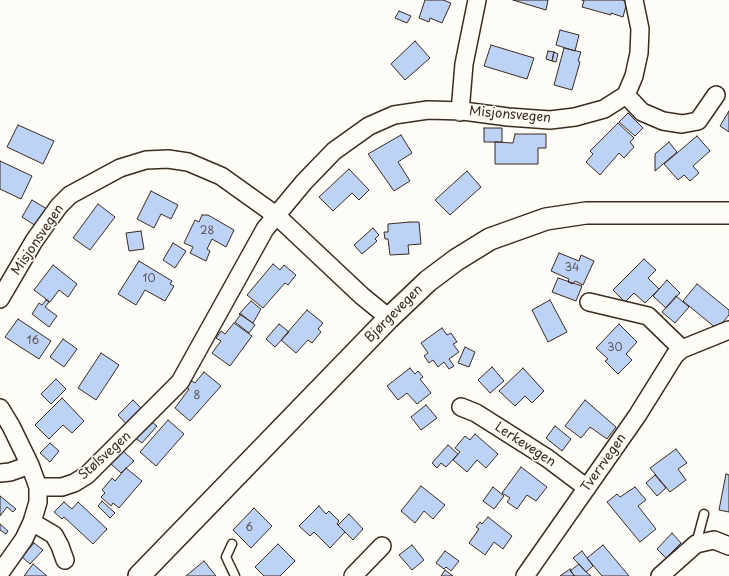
<!DOCTYPE html>
<html>
<head>
<meta charset="utf-8">
<style>
  body { margin:0 }
  canvas { display:block; background:#fdfcf7 }
</style>
</head>
<body>
<canvas width="729" height="576"></canvas>
<script>
const g = document.querySelector('canvas').getContext('2d');
g.lineJoin = 'round';
function paint(path, color) { g.fillStyle = color; g.fill(path, 'evenodd'); }
const shape = rows => new Path2D(rows.map(r => 'M' + r).join(''));
function strokePath(path, color, width, dash) { g.strokeStyle = color; g.lineWidth = width; g.lineCap = dash ? 'butt' : 'round'; g.setLineDash(dash || []); g.stroke(path); }
function drawText(font, color, halo, rows, align = 'center') {
  g.font = font + ' "Playpen Sans",sans-serif'; g.lineWidth = 3; g.setLineDash([]); g.textBaseline = 'middle'; g.strokeStyle = halo; g.fillStyle = color; for (const [text, x, y, turn = 0] of rows) {
    g.save(); g.translate(x, y); g.rotate((+turn || 0) * Math.PI / 180); g.textAlign = isNaN(turn) ? turn : align; if (halo) g.strokeText(text, 0, 0); g.fillText(text, 0, 0); g.restore();
  }
}
const building = shape([
  [425,0,443,0,451,3,442,23,430,18,429,22,419,18,425,0],
  [513,0,548,0,546,10,513,0],
  [582,0,622,0,627,2,623,17,611,13,611,15,582,7,584,1,582,0],
  [399,11,411,16,407,23,395,18,399,11],
  [560,30,579,35,575,51,556,45,560,30],
  [415,41,430,58,405,80,391,64,415,41],
  [491,45,534,58,527,79,484,66,491,45],
  [564,48,581,52,578,61,580,62,572,90,554,85,564,48],
  [548,51,554,52,552,61,546,59,548,51],
  [554,52,558,54,556,62,552,61,554,52],
  [729,111,729,132,720,126,729,111],
  [628,113,643,128,635,136,619,122,628,113],
  [618,123,634,138,630,142,634,147,624,158,619,153,600,175,586,162,593,154,590,151,618,123],
  [18,125,54,141,43,164,7,147,18,125],
  [484,128,502,128,502,142,484,142,484,128],
  [515,134,546,134,546,148,538,148,538,164,495,164,495,142,513,143,515,134],
  [401,135,412,153,398,162,410,181,394,191,368,154,401,135],
  [697,136,710,151,693,166,699,173,690,181,684,175,678,180,664,164,697,136],
  [669,142,677,152,655,171,655,154,669,142],
  [0,161,32,176,21,199,0,189,0,161],
  [349,169,369,190,359,200,352,193,333,211,319,197,349,169],
  [467,171,481,187,450,215,435,200,467,171],
  [151,191,178,205,171,219,161,214,154,228,137,219,151,191],
  [32,200,47,209,36,226,22,217,32,200],
  [98,204,115,217,90,250,73,238,98,204],
  [202,215,208,215,234,230,226,247,212,239,207,249,210,251,206,261,190,253,193,247,184,243,195,220,199,222,202,215],
  [410,222,419,222,421,244,408,245,409,254,390,255,388,239,385,239,384,232,388,232,388,224,410,222],
  [373,228,379,235,375,239,377,241,362,254,354,245,373,228],
  [141,231,144,249,129,251,126,233,141,231],
  [173,243,186,251,175,268,163,260,173,243],
  [559,253,579,261,581,255,594,261,583,285,575,281,573,284,568,282,569,279,551,271,559,253],
  [644,259,656,270,648,278,659,289,645,303,634,293,625,302,613,290,644,259],
  [139,261,172,281,170,284,174,286,165,301,145,290,136,305,118,294,139,261],
  [273,264,280,270,284,265,296,275,288,285,285,283,263,308,247,295,273,264],
  [53,265,77,284,68,297,59,290,50,302,34,290,53,265],
  [558,278,582,286,576,301,552,292,558,278],
  [667,280,680,293,666,308,653,296,667,280],
  [697,284,729,310,729,315,717,329,683,301,697,284],
  [676,296,689,307,675,323,662,312,676,296],
  [46,300,49,302,45,307,57,316,49,327,32,314,39,303,42,305,46,300],
  [550,300,567,332,548,342,532,310,550,300],
  [251,301,261,309,253,323,239,314,251,301],
  [307,310,323,323,318,329,321,332,312,343,308,340,296,353,281,340,307,310],
  [241,314,255,325,249,333,235,322,241,314],
  [18,319,51,341,39,359,5,337,18,319],
  [234,323,252,336,230,366,212,353,221,341,216,338,221,331,225,334,234,323],
  [279,324,289,332,275,347,266,339,279,324],
  [619,324,637,342,626,354,632,360,618,374,605,361,608,359,596,348,619,324],
  [442,328,447,335,451,333,457,342,453,344,459,352,449,359,454,366,449,369,444,362,438,367,433,360,429,363,424,356,428,353,421,343,442,328],
  [63,339,77,349,64,367,50,357,63,339],
  [465,347,475,352,469,367,458,363,465,347],
  [101,353,119,365,96,400,78,388,101,353],
  [492,367,504,381,490,393,478,380,492,367],
  [410,368,415,374,418,371,423,377,420,379,431,393,417,404,407,393,398,400,387,386,410,368],
  [523,368,544,391,532,403,525,396,515,406,499,391,523,368],
  [204,372,221,386,190,421,175,408,189,389,186,387,192,381,195,383,204,372],
  [56,379,66,389,51,404,41,394,56,379],
  [62,398,84,421,72,433,63,425,49,439,35,425,62,398],
  [133,400,144,411,129,427,118,415,133,400],
  [585,400,616,427,607,439,590,427,581,438,565,426,585,400],
  [426,405,437,418,421,430,411,417,426,405],
  [149,420,157,426,142,443,134,437,149,420],
  [168,420,184,434,156,466,140,452,168,420],
  [555,426,571,439,562,451,546,438,555,426],
  [475,434,498,454,486,468,477,460,467,472,453,460,460,452,455,448,465,436,470,440,475,434],
  [50,443,59,451,50,462,40,453,50,443],
  [448,445,458,454,446,467,441,463,437,468,432,463,448,445],
  [676,449,687,463,678,469,686,480,670,492,650,468,676,449],
  [123,451,134,461,121,473,111,464,123,451],
  [521,467,547,487,536,501,527,495,517,509,507,502,510,498,502,493,521,467],
  [126,468,142,481,119,508,113,503,111,506,101,497,105,493,102,490,112,478,115,481,126,468],
  [726,474,729,475,729,512,719,510,726,474],
  [655,475,666,488,657,496,646,483,655,475],
  [421,486,445,505,433,519,424,511,415,523,401,511,421,486],
  [493,487,504,496,494,509,483,501,493,487],
  [635,487,646,500,638,506,656,529,640,542,607,502,617,494,620,497,635,487],
  [0,496,16,509,13,512,7,507,0,516,0,496],
  [102,501,115,513,110,518,98,506,102,501],
  [64,502,72,509,78,502,107,529,93,544,64,517,62,519,54,512,64,502],
  [319,506,326,514,329,511,339,521,337,524,345,532,330,548,314,532,310,536,299,526,319,506],
  [254,508,272,526,251,548,233,530,254,508],
  [349,514,363,529,353,540,338,525,349,514],
  [488,517,512,536,503,549,494,542,485,555,469,543,479,529,476,527,480,522,482,524,488,517],
  [0,524,8,531,6,534,0,530,0,524],
  [672,533,681,543,666,558,657,549,672,533],
  [34,543,43,550,30,564,22,557,34,543],
  [278,544,295,561,280,576,264,576,255,567,278,544],
  [412,545,424,560,412,570,399,555,412,545],
  [603,545,629,576,602,576,587,558,603,545],
  [445,551,459,561,451,571,446,567,444,569,436,563,445,551],
  [582,551,593,566,586,572,573,558,582,551],
  [204,561,216,576,186,576,204,561],
  [33,564,47,576,24,576,33,564],
  [579,564,586,572,591,576,575,576,570,571,579,564],
  [570,569,574,576,560,576,570,569],
  [445,570,453,576,441,576,445,570]
]);
paint(building, '#bdd2f7');
strokePath(building, '#3b2a1e', 1);
const service = shape([
  [232,544,226,557,235,576],
  [696,544,704,514]
]);
const minor = shape([
  [626,95,642,112,663,121,682,124,698,121,716,95],
  [460,112,464,64,477,0],
  [273,218,278,217,362,296,389,318],
  [0,299,34,241,59,206,70,195,120,168,146,160,168,159,188,162,221,176,270,211,273,218],
  [589,302,648,316,682,349],
  [461,407,476,413,547,458,587,488],
  [0,408,11,426,30,465,38,487,38,502,32,522,24,539,0,573],
  [0,473,10,472,30,465],
  [38,487,62,487,74,483,87,475,180,382,265,229,304,182,334,151,369,126,394,115,428,110,463,111,508,117,550,120,575,117,604,109,626,95,634,76,639,53,640,29,634,0],
  [32,522,54,535,60,546,65,560],
  [353,576,382,546],
  [525,576,637,416,675,355,682,349,729,330],
  [660,576,696,544,714,540,729,546]
]);
const tertiary = shape([
  [139,576,389,318,428,281,456,260,490,239,546,219,586,213,729,213]
]);
strokePath(service, '#3b2a1e', 11);
strokePath(minor, '#3b2a1e', 20);
strokePath(tertiary, '#3b2a1e', 24);
strokePath(service, '#fdfcf7', 8);
strokePath(minor, '#fdfcf7', 17);
strokePath(tertiary, '#fdfcf7', 21);
drawText('11px', '#5c5454', null, [
  ["28",207,231],
  ["34",572,268],
  ["10",149,279],
  ["16",33,341],
  ["30",615,348],
  ["8",197,396],
  ["6",249,528]
]);
drawText('13px', '#3b2a1e', '#fdfcf7', [
  ["Misjonsvegen",510,115,5],
  ["Misjonsvegen",38,240,-56],
  ["Bjørgevegen",394,314,-45],
  ["Lerkevegen",525,445,33],
  ["Stølsvegen",105,456,-42],
  ["Tverrvegen",604,463,-55]
]);
</script>
</body>
</html>
